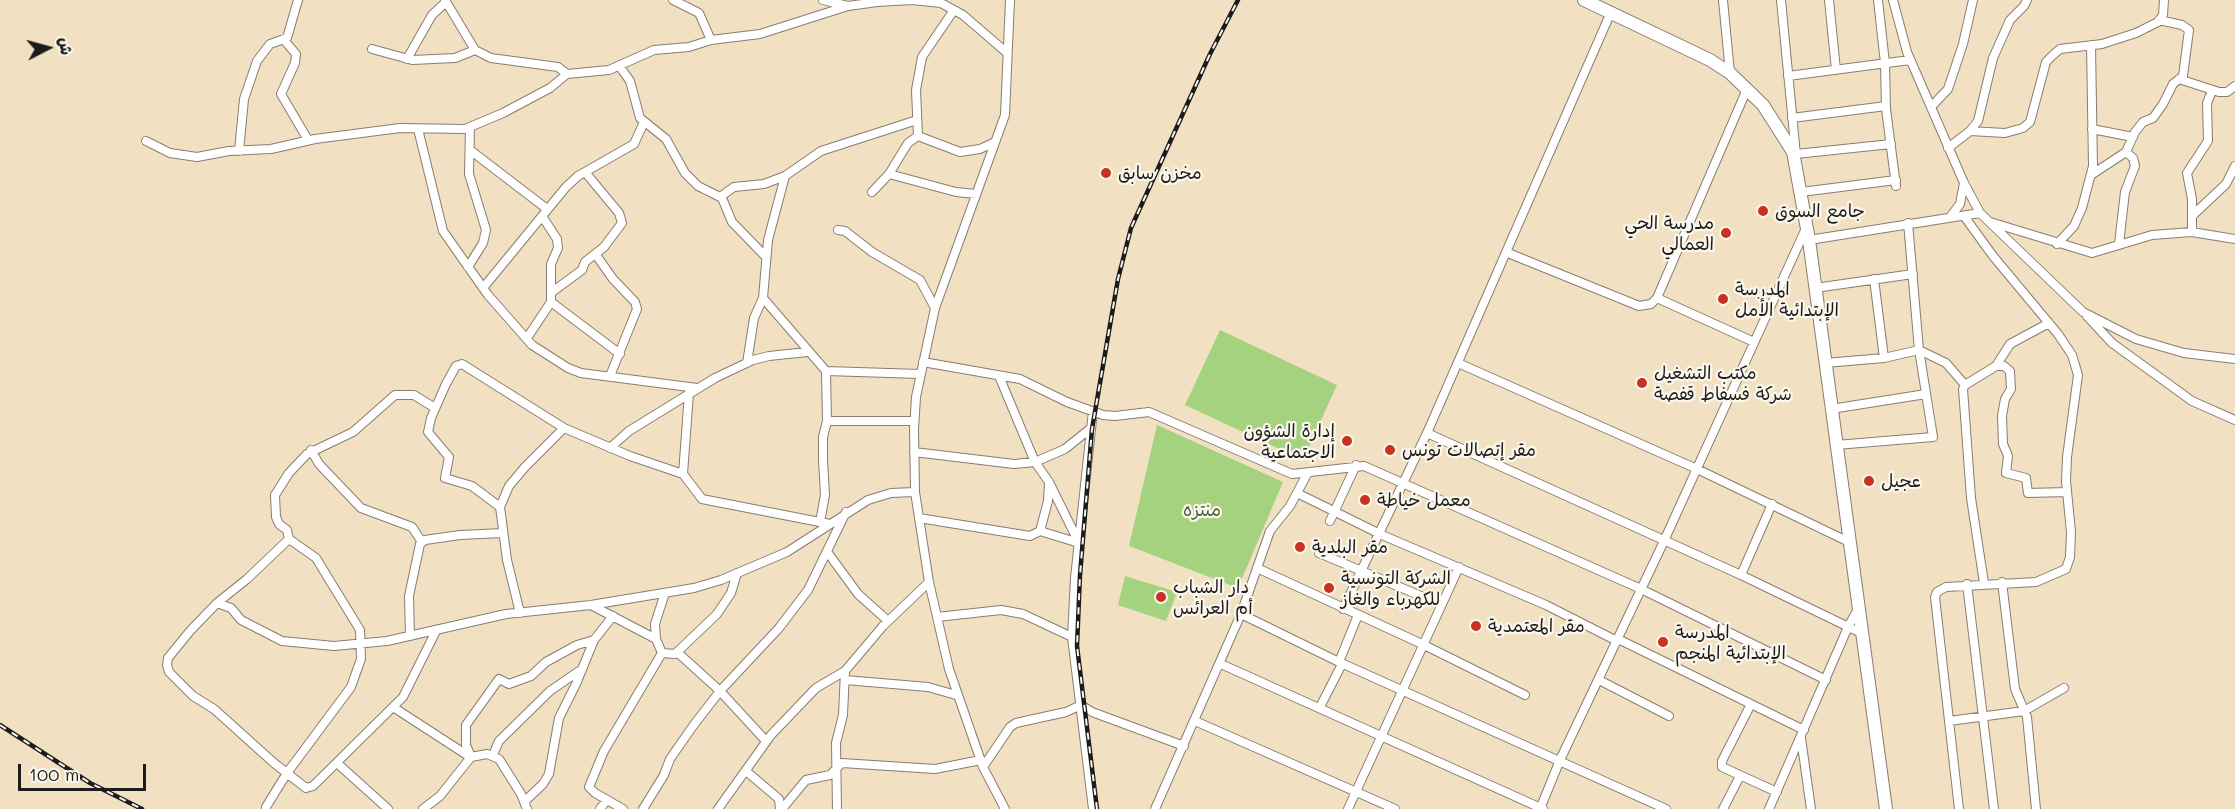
<!DOCTYPE html>
<html>
<head>
<meta charset="utf-8">
<style>
  body { margin:0 }
  #map { position:relative; width:2235px; height:809px; overflow:hidden; background:#f2e0c3; font-family:Mali,"Playpen Sans Arabic",sans-serif }
  canvas { display:block }
  .north { position:absolute; left:18px; top:18px; width:60px; height:60px; -webkit-text-stroke:4px #fbf7ec; paint-order:stroke; rotate:84deg; font-size:16px; font-weight:700; line-height:24px; text-align:center; color:#1c1c1c }
  .north::after { content:''; display:block; margin:auto; width:21px; height:27px; background:#1c1c1c; clip-path:polygon(50% 0,100% 100%,50% 72%,0 100%) }
  .scale { position:absolute; left:18px; top:764px; width:128px; height:27px; box-sizing:border-box; border:3px solid #1c1c1c; border-top:0; padding-left:8px; font-size:18px; line-height:21px; white-space:nowrap; color:#1c1c1c; -webkit-text-stroke:4px #fbf7ec; paint-order:stroke }
</style>
</head>
<body>
<div id="map">
<canvas width="2235" height="809"></canvas>
<div class="north">ش</div>
<div class="scale">100 m</div>
</div>
<script>
const g = document.querySelector('canvas').getContext('2d');
g.lineJoin = 'round';
function paint(path, color) { g.fillStyle = color; g.fill(path, 'evenodd'); }
const shape = rows => new Path2D(rows.map(r => 'M' + r).join(''));
function strokePath(path, color, width, dash) { g.strokeStyle = color; g.lineWidth = width; g.lineCap = dash ? 'butt' : 'round'; g.setLineDash(dash || []); g.stroke(path); }
function drawText(font, color, halo, rows, align = 'center') {
  g.font = font + ' Mali,"Playpen Sans Arabic",sans-serif'; g.lineWidth = 4.5; g.setLineDash([]); g.textBaseline = 'middle'; g.strokeStyle = halo; g.fillStyle = color; for (const [text, x, y, turn = 0] of rows) {
    g.save(); g.translate(x, y); g.rotate((+turn || 0) * Math.PI / 180); g.textAlign = isNaN(turn) ? turn : align; if (halo) g.strokeText(text, 0, 0); g.fillText(text, 0, 0); g.restore();
  }
}
paint(shape([
  [1220,330,1337,385,1303,460,1185,405],
  [1157,425,1283,482,1238,588,1129,546],
  [1125,576,1177,592,1166,621,1118,605]
]), '#a5d27f');
const street = shape([
  [445,0,475,50,491,58,558,67,567,74],
  [673,0,699,13,711,40],
  [823,0,848,6],
  [1723,0,1730,73],
  [1781,0,1796,155],
  [1829,0,1836,70],
  [1878,0,1885,63,1886,109,1896,186],
  [1893,0,1907,52,1964,183,1980,213,2083,312,2136,339,2184,353,2235,359],
  [284,40,296,54,295,63,281,94,308,140],
  [372,49,412,60,455,58,475,50],
  [407,59,432,15,446,2],
  [620,67,630,81,640,118,666,139,685,173,698,186,722,198,732,222,766,257],
  [1788,76,1910,60],
  [2179,79,2219,92,2227,92,2235,86],
  [1931,107,1948,89,1963,44,1973,0],
  [1792,118,1886,106],
  [418,129,443,231,488,295,532,345,568,368,581,373,697,388],
  [2092,129,2133,137],
  [1970,131,2005,133,2023,128,2030,122,2046,62,2053,55,2060,49,2102,44,2136,33,2158,22,2163,15,2164,0],
  [918,136,916,90,922,57,954,10],
  [918,136,960,152,980,149,995,142],
  [146,141,170,153,197,157,229,151,271,149,315,139,400,128,465,129,503,113,550,88,567,74,609,70,654,50,689,47,711,40,760,34,848,6,877,2,912,0,941,3,963,15,1006,52],
  [1948,148,1970,131,1978,121,1993,58,2010,20,2024,6,2027,0],
  [470,150,547,209],
  [239,151,244,99,257,61,270,44,287,38,298,0],
  [1796,154,1891,144],
  [889,174,956,192,976,194],
  [2091,175,2126,152,2135,132,2143,122,2153,118,2163,104,2173,84,2183,76,2189,30,2182,25,2159,20],
  [872,192,889,174,908,143,918,136],
  [1801,192,1896,180],
  [720,197,734,187,764,184,785,176],
  [2193,215,2226,184,2235,166],
  [1951,216,1960,204,1964,183],
  [1990,222,2092,253,2152,235,2192,232,2235,239],
  [838,230,845,231,872,252,920,280,935,308],
  [2192,232,2192,199,2187,173,2208,141,2207,103,2212,91],
  [1809,240,1980,213],
  [2057,244,2074,226,2082,208,2093,166,2091,45],
  [2119,244,2125,192,2135,166,2133,158,2126,152],
  [1508,253,1639,306,1651,304,1657,298,1747,89],
  [596,255,613,279,635,302,637,309,610,376],
  [468,267,483,243,486,230,469,174,470,128],
  [1874,279,1884,358],
  [483,288,566,187,578,176,634,144,644,122],
  [1815,288,1913,274],
  [552,292,582,270,585,262,604,247,622,223,619,213,585,172],
  [763,298,826,371,827,421,823,437,823,460,825,495,820,522],
  [1657,298,1754,342],
  [551,302,620,354],
  [2087,316,2112,343,2192,401,2235,420],
  [527,338,551,302,551,264,558,248,557,239,542,216],
  [923,362,1020,379,1067,402,1103,415,1115,416,1149,412,1292,474,1364,466,1641,589,1826,680],
  [747,363,754,318,763,298,768,240,785,176,821,151,917,120],
  [1458,363,1697,469,1849,542],
  [1825,363,1884,358,1919,350,1946,363,1965,385],
  [1996,366,2010,344,2049,323],
  [826,371,920,374],
  [999,376,1035,462,1049,482,1079,543],
  [1831,409,1926,394],
  [827,421,914,421],
  [1427,433,1741,575,1861,633],
  [1836,445,1933,437,1919,350,1908,223],
  [610,448,629,431,715,378,753,360,769,356,807,352],
  [311,450,319,464,361,508,412,527,422,542],
  [914,452,1014,464,1035,462,1065,449,1091,428],
  [683,474,689,393],
  [1297,493,1382,535,1546,605,1617,641],
  [500,507,472,486,445,478,449,457,428,432,431,418,446,384,456,366,462,364,564,428,630,456,683,474,702,499,830,524],
  [919,518,1030,536,1040,531,1048,501,1049,482],
  [1330,521,1356,465],
  [1040,531,1079,543],
  [828,553,858,594,888,621],
  [1319,553,1440,604],
  [1257,568,1422,644,1525,695],
  [1741,575,1772,504],
  [2002,582,2015,689,2027,717,2036,809],
  [1984,583,1971,498,1963,389,1965,385,1996,366,2004,366,2010,371,2011,389,2005,399,2002,416,2003,444,2008,456,2006,473,2026,478,2028,493,2067,492],
  [1967,584,1994,809],
  [217,603,247,579,289,539,287,530,279,524,276,517,275,495,289,473,307,454,353,432,395,395,414,395,435,408],
  [591,605,656,639],
  [1343,609,1427,433,1611,12],
  [520,613,507,560,500,507,509,486,525,467,564,428],
  [1241,614,1339,662,1666,809],
  [937,617,1001,610,1023,614,1072,637],
  [436,631,403,697,313,786,306,788,274,763,214,709,193,696,169,672,167,665,168,658,190,631,217,603,231,608,241,620,282,641,334,646,387,641,506,614,591,605,694,588,721,580,787,552,868,500,891,493,915,492],
  [410,636,409,596,420,544,425,540,460,535,503,533],
  [1618,639,1804,730],
  [677,652,720,691,766,741],
  [662,653,656,639,655,624,665,593],
  [1339,662,1358,615],
  [1221,664,1543,809],
  [845,680,928,687,956,695],
  [1599,680,1669,716],
  [1751,704,1722,761,1722,767,1777,792],
  [393,707,470,757],
  [1320,707,1342,664],
  [1195,721,1395,809],
  [1949,721,2024,711,2064,688],
  [1801,738,1811,809],
  [493,755,499,741,550,691,582,669],
  [471,757,466,745,466,725,499,679,509,684,531,676,546,662,577,645,594,640,613,616],
  [337,763,388,809],
  [983,767,1010,727,1016,723,1066,712,1081,705,1092,712,1184,746],
  [746,771,779,799,780,809],
  [525,801,543,784,549,774,559,718,576,684,594,640],
  [266,807,287,773,351,687,361,659,360,630,316,558,289,539],
  [423,809,440,796,471,757,487,754,499,759,521,794,527,809],
  [600,809,606,801],
  [623,809,595,793,589,787,604,751,662,653,675,654,717,614,731,593,737,573],
  [643,809,664,775,670,759,693,726,720,691,779,628,808,590,846,512],
  [718,809,771,735,816,688,845,671,883,626,929,582],
  [782,809,806,780,830,775,842,763,935,769,981,760],
  [837,809,836,743,843,715,845,671],
  [1005,809,983,767,949,669,929,582,915,492,914,429,916,397,935,308,1005,115,1010,0],
  [1093,809,1072,637,1075,578,1093,411],
  [1155,809,1241,614,1270,531,1290,506,1307,474],
  [1348,809,1459,567],
  [1540,809,1560,760,1664,541,1807,226],
  [1723,809,1740,776],
  [1769,809,1848,627,1858,609],
  [1959,809,1935,597,1937,592,1946,587,2036,582,2066,569,2070,557,2071,532,2066,481,2067,457,2078,375,2072,355,2058,334,1993,256,1964,216]
]);
const secondary = shape([
  [1584,0,1710,60,1730,73,1763,105,1793,152,1809,240,1886,809]
]);
strokePath(street, '#877e70', 10);
strokePath(secondary, '#877e70', 14);
strokePath(street, '#fff', 8);
strokePath(secondary, '#fff', 12);
const rail = shape([
  [0,725,90,783,142,809],
  [1097,809,1077,646,1080,575,1092,429,1118,279,1131,228,1210,54,1238,0]
]);
strokePath(rail, '#1c1c1c', 4.5);
strokePath(rail, '#fbf7ec', 2, [7]);
for (const [x, y, r, color] of [
  [1106,173,6,"#c8321e"],
  [1763,211,6,"#c8321e"],
  [1726,233,6,"#c8321e"],
  [1723,299,6,"#c8321e"],
  [1642,383,6,"#c8321e"],
  [1347,441,6,"#c8321e"],
  [1390,450,6,"#c8321e"],
  [1869,481,6,"#c8321e"],
  [1365,500,6,"#c8321e"],
  [1300,547,6,"#c8321e"],
  [1329,588,6,"#c8321e"],
  [1161,597,6,"#c8321e"],
  [1476,626,6,"#c8321e"],
  [1663,642,6,"#c8321e"]
]) { const dot = new Path2D(); dot.arc(x, y, r, 0, 2 * Math.PI); g.fillStyle = color; g.fill(dot); strokePath(dot, '#fbf7ec', 2); }
drawText('18px', '#1c1c1c', '#fbf7ec', [
  ["مخزن سابق",1118,173],
  ["جامع السوق",1775,211],
  ["مدرسة الحي",1714,223,"right"],
  ["العمالي",1714,244,"right"],
  ["المدرسة",1735,289],
  ["الإبتدائية الأمل",1735,310],
  ["مكتب التشغيل",1654,373],
  ["شركة فسفاط قفصة",1654,394],
  ["إدارة الشؤون",1335,431,"right"],
  ["الاجتماعية",1335,452,"right"],
  ["مقر إتصالات تونس",1402,450],
  ["عجيل",1881,481],
  ["معمل خياطة",1377,500],
  ["مقر البلدية",1312,547],
  ["الشركة التونسية",1341,578],
  ["للكهرباء والغاز",1341,599],
  ["دار الشباب",1173,587],
  ["أم العرائس",1173,608],
  ["مقر المعتمدية",1488,626],
  ["المدرسة",1675,632],
  ["الإبتدائية المنجم",1675,653]
], 'left');
drawText('18px', '#4c5c3f', '#fbf7ec', [
  ["منتزه",1202,510]
]);
</script>
</body>
</html>
